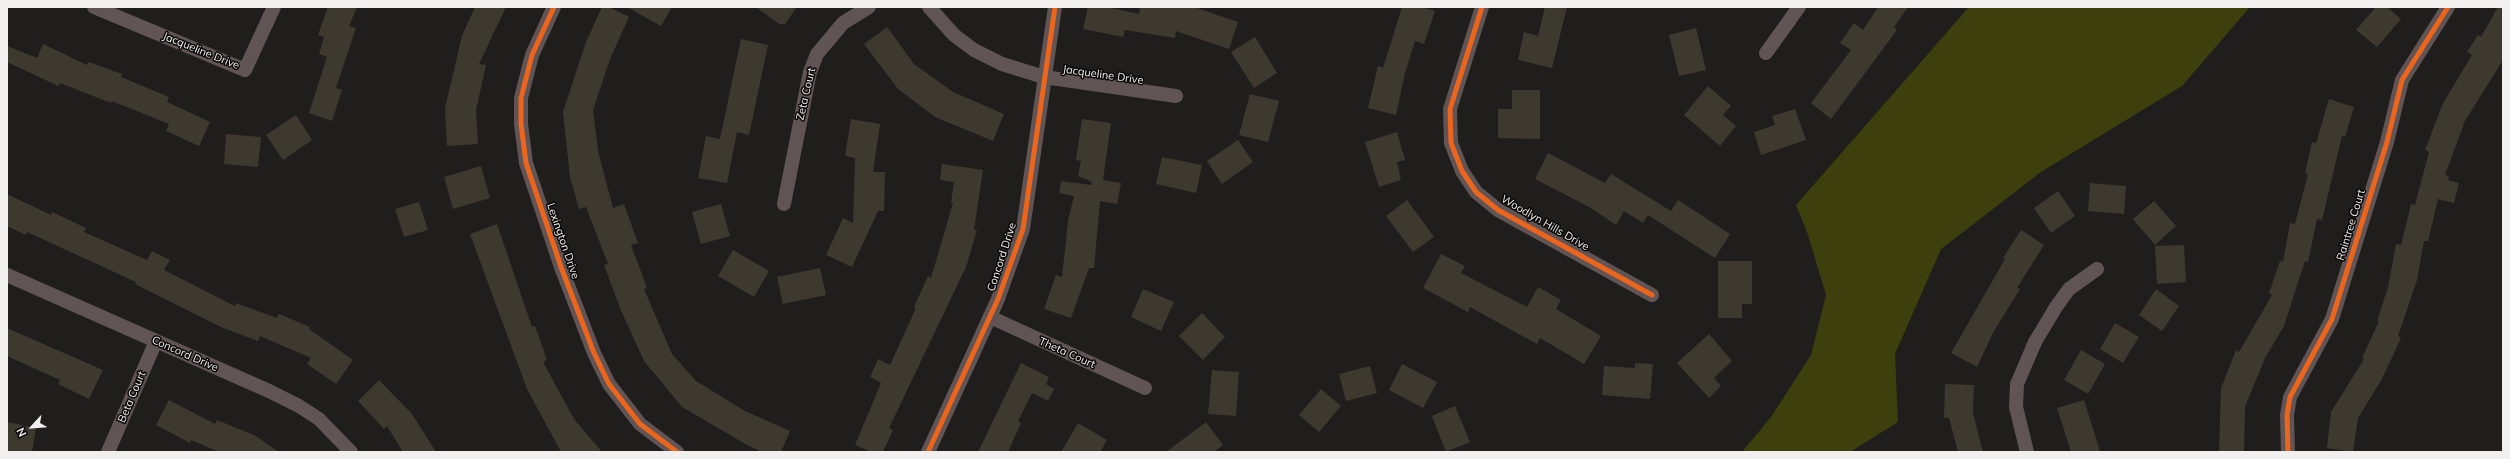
<!DOCTYPE html>
<html>
<head>
<meta charset="utf-8">
<style>
  body { margin:0 }
  #map { position:relative; width:2510px; height:459px; overflow:hidden; background:#1f1e1d; font-family:Mulish,sans-serif }
  canvas { display:block }
  .frame { position:absolute; inset:0; border:8px solid #f2f0ef; pointer-events:none }
  .north { position:absolute; left:12px; top:407px; width:40px; height:40px; -webkit-text-stroke:3px #090807; paint-order:stroke; rotate:244deg; font-size:11px; font-weight:700; line-height:16px; text-align:center; color:#f2f0ef }
  .north::after { content:''; display:block; margin:auto; width:14px; height:18px; background:#f2f0ef; clip-path:polygon(50% 0,100% 100%,50% 72%,0 100%) }
</style>
</head>
<body>
<div id="map">
<canvas width="2510" height="459"></canvas>
<div class="frame"></div>
<div class="north">N</div>
</div>
<script>
const g = document.querySelector('canvas').getContext('2d');
g.lineJoin = 'round';
function paint(path, color) { g.fillStyle = color; g.fill(path, 'evenodd'); }
const shape = rows => new Path2D(rows.map(r => 'M' + r).join(''));
function strokePath(path, color, width, dash) { g.strokeStyle = color; g.lineWidth = width; g.lineCap = dash ? 'butt' : 'round'; g.setLineDash(dash || []); g.stroke(path); }
function drawText(font, color, halo, rows, align = 'center') {
  g.font = font + ' Mulish,sans-serif'; g.lineWidth = 3; g.setLineDash([]); g.textBaseline = 'middle'; g.strokeStyle = halo; g.fillStyle = color; for (const [text, x, y, turn = 0] of rows) {
    g.save(); g.translate(x, y); g.rotate((+turn || 0) * Math.PI / 180); g.textAlign = isNaN(turn) ? turn : align; if (halo) g.strokeText(text, 0, 0); g.fillText(text, 0, 0); g.restore();
  }
}
paint(shape([
  [1969,7,2250,7,2182,86,2041,172,1941,249,1895,354,1898,422,1850,452,1742,452,1771,417,1811,355,1826,295,1807,232,1796,205]
]), '#3d3f0d');
paint(shape([
  [328,7,357,7,349,26,356,28,336,88,342,90,332,121,309,113,327,57,319,54,324,37,318,35],
  [475,7,506,7,479,64,486,65,476,110,478,144,447,146,445,108,462,36],
  [602,7,609,7,629,17,610,59,593,110,598,151,613,208,624,204,638,243,631,245,647,288,644,289,672,354,696,381,745,411,790,431,781,452,762,452,747,445,682,407,644,361,620,308,604,265,608,264,586,207,579,209,570,177,563,112,586,42],
  [627,7,672,7,661,26],
  [756,7,797,7,785,24,779,24],
  [1088,7,1107,7,1139,14,1140,7,1194,7,1238,22,1229,49,1176,31,1175,38,1125,30,1123,37,1083,29],
  [1402,7,1421,7,1435,11,1424,44,1415,41,1405,73,1396,115,1368,108,1378,66,1383,68],
  [1545,7,1567,7,1552,68,1518,60,1524,32,1538,36],
  [1878,7,1908,7,1894,27,1897,30,1831,119,1811,103,1851,50,1840,43,1854,23,1863,30],
  [2376,7,2387,7,2401,19,2377,47,2356,30],
  [2498,7,2503,7,2503,60,2465,121,2445,175,2449,176,2448,180,2459,183,2454,203,2438,199,2428,241,2424,241,2417,280,2398,336,2401,338,2382,379,2358,418,2353,452,2327,448,2331,412,2364,359,2362,358,2379,321,2377,321,2388,287,2396,244,2401,245,2411,204,2415,205,2429,152,2425,150,2443,103,2472,55,2467,52,2478,35,2481,37],
  [887,27,914,64,953,92,1004,114,993,141,935,117,898,89,864,44],
  [1696,28,1706,70,1679,76,1669,35],
  [1255,37,1277,73,1254,88,1231,52],
  [741,39,768,45,749,135,737,132,727,183,698,178,706,136,720,139],
  [43,44,87,65,89,62,122,74,121,77,169,97,167,102,210,122,199,146,166,131,169,124,112,101,111,103,60,83,58,86,7,62,7,46,37,58],
  [1708,86,1731,106,1723,115,1736,126,1720,146,1684,115],
  [1512,90,1540,90,1540,139,1498,138,1498,109,1512,109],
  [1250,94,1279,101,1268,142,1239,135],
  [2329,99,2354,107,2345,137,2342,136,2322,220,2317,219,2308,262,2305,261,2284,326,2265,358,2245,407,2244,452,2219,452,2221,388,2236,350,2239,352,2272,295,2269,293,2280,261,2283,262,2290,223,2295,224,2308,174,2305,173,2312,142,2316,143],
  [1795,109,1806,140,1761,155,1754,132,1775,125,1772,116],
  [296,115,312,140,283,160,266,135],
  [851,119,880,124,873,172,885,172,884,211,878,211,852,267,826,255,843,218,853,223,855,158,845,156],
  [1082,119,1111,123,1103,180,1121,183,1117,204,1100,201,1094,268,1089,268,1071,318,1044,309,1056,275,1062,277,1068,221,1074,196,1059,193,1061,181,1091,185,1092,182,1078,176,1081,161,1076,160],
  [1397,132,1405,160,1397,162,1401,180,1379,187,1365,142],
  [226,134,261,137,258,167,224,164],
  [1238,140,1253,162,1222,184,1207,161],
  [1548,153,1605,183,1611,174,1671,211,1678,200,1730,234,1715,258,1648,215,1643,223,1624,211,1616,225,1591,208,1535,179],
  [1162,157,1202,165,1196,193,1156,184],
  [942,164,983,170,974,230,977,230,966,267,889,428,893,430,883,452,871,452,855,445,881,383,870,377,878,359,890,365,916,308,914,307,928,276,931,278,953,203,951,203,954,182,940,180],
  [481,166,490,198,453,209,444,177],
  [2090,183,2126,186,2124,214,2088,211],
  [2058,191,2075,216,2051,233,2034,208],
  [7,194,51,215,52,212,86,228,84,232,147,260,152,251,170,260,164,270,235,306,236,303,277,318,279,314,310,327,309,329,353,360,336,384,307,364,311,358,260,336,258,341,221,327,135,284,136,282,27,232,26,235,7,226],
  [1407,200,1434,237,1413,252,1386,216],
  [2154,201,2176,226,2155,245,2133,219],
  [419,202,428,230,404,237,395,209],
  [721,204,730,236,701,244,692,212],
  [497,224,532,327,535,326,547,360,543,362,574,419,602,452,561,452,527,389,470,234],
  [2021,230,2044,245,2017,288,2020,289,1994,331,1977,367,1951,353,2005,259,2003,258],
  [2184,245,2186,282,2157,284,2155,246],
  [733,250,769,271,754,297,718,276],
  [1441,254,1465,266,1461,273,1527,307,1538,287,1561,300,1556,309,1601,336,1584,364,1540,338,1537,344,1470,307,1468,312,1423,288],
  [1718,261,1752,261,1752,304,1742,304,1742,318,1718,318],
  [820,268,826,295,783,304,777,277],
  [1143,289,1174,302,1161,331,1131,317],
  [2156,289,2179,306,2162,331,2139,315],
  [1202,313,1225,337,1203,360,1179,336],
  [2115,323,2139,337,2123,363,2100,349],
  [7,328,103,370,89,399,58,384,60,380,7,356],
  [1709,334,1732,361,1714,378,1721,386,1709,398,1677,363],
  [2081,350,2105,364,2088,394,2064,380],
  [1021,363,1049,377,1046,384,1054,389,1048,401,1032,393,1018,421,1021,423,1008,452,978,452],
  [1635,363,1653,364,1650,399,1602,395,1604,366,1635,368],
  [1402,364,1437,382,1423,408,1389,390],
  [1370,366,1377,393,1346,401,1339,374],
  [1212,370,1239,372,1236,416,1208,414],
  [379,380,412,414,436,452,403,452,387,426,384,429,358,401],
  [1945,384,1974,385,1973,413,1983,452,1958,452,1949,418,1944,418],
  [1321,389,1341,406,1319,432,1299,415],
  [169,400,215,424,217,420,254,435,279,452,219,452,191,440,190,443,156,425],
  [2084,400,2095,435,2100,452,2071,452,2057,408],
  [1455,406,1470,442,1446,452,1432,416],
  [7,422,36,428,32,452,7,452],
  [1206,422,1223,445,1214,452,1166,452],
  [1078,423,1107,440,1100,452,1061,452]
]), '#3e392f');
strokePath(shape([
  [94,7,245,70,274,7],
  [554,7,532,55,521,98,521,124,526,163,561,267,594,353,609,384,640,424,677,452],
  [929,7,954,35,974,50,1002,64,1044,77,1176,96],
  [1482,7,1450,109,1451,143,1462,171,1476,192,1498,210,1652,295],
  [1766,53,1799,7],
  [784,204,810,72,817,54,843,23,869,7],
  [7,275,269,391,299,406,319,419,351,452],
  [990,317,1145,388],
  [108,452,156,341],
  [928,452,998,299,1023,229,1055,7],
  [2027,452,2016,407,2017,384,2035,342,2056,307,2069,289,2097,269],
  [2288,452,2287,415,2290,397,2332,319,2387,142,2402,80,2448,7]
]), '#605455', 14);
strokePath(shape([
  [554,7,532,55,521,98,521,124,526,163,561,267,594,353,609,384,640,424,677,452],
  [1482,7,1450,109,1451,143,1462,171,1476,192,1498,210,1652,295],
  [928,452,998,299,1023,229,1055,7],
  [2288,452,2287,415,2290,397,2332,319,2387,142,2402,80,2448,7]
]), '#eb651d', 5);
drawText('11px', '#f2f0ef', '#090807', [
  ["Jacqueline Drive",201,51,22],
  ["Jacqueline Drive",1103,75,8],
  ["Zeta Court",806,94,-77],
  ["Woodlyn Hills Drive",1545,223,30],
  ["Raintree Court",2351,225,-73],
  ["Lexington Drive",563,241,71],
  ["Concord Drive",1002,257,-72],
  ["Theta Court",1067,353,24],
  ["Concord Drive",185,354,24],
  ["Beta Court",132,397,-67]
]);
</script>
</body>
</html>
